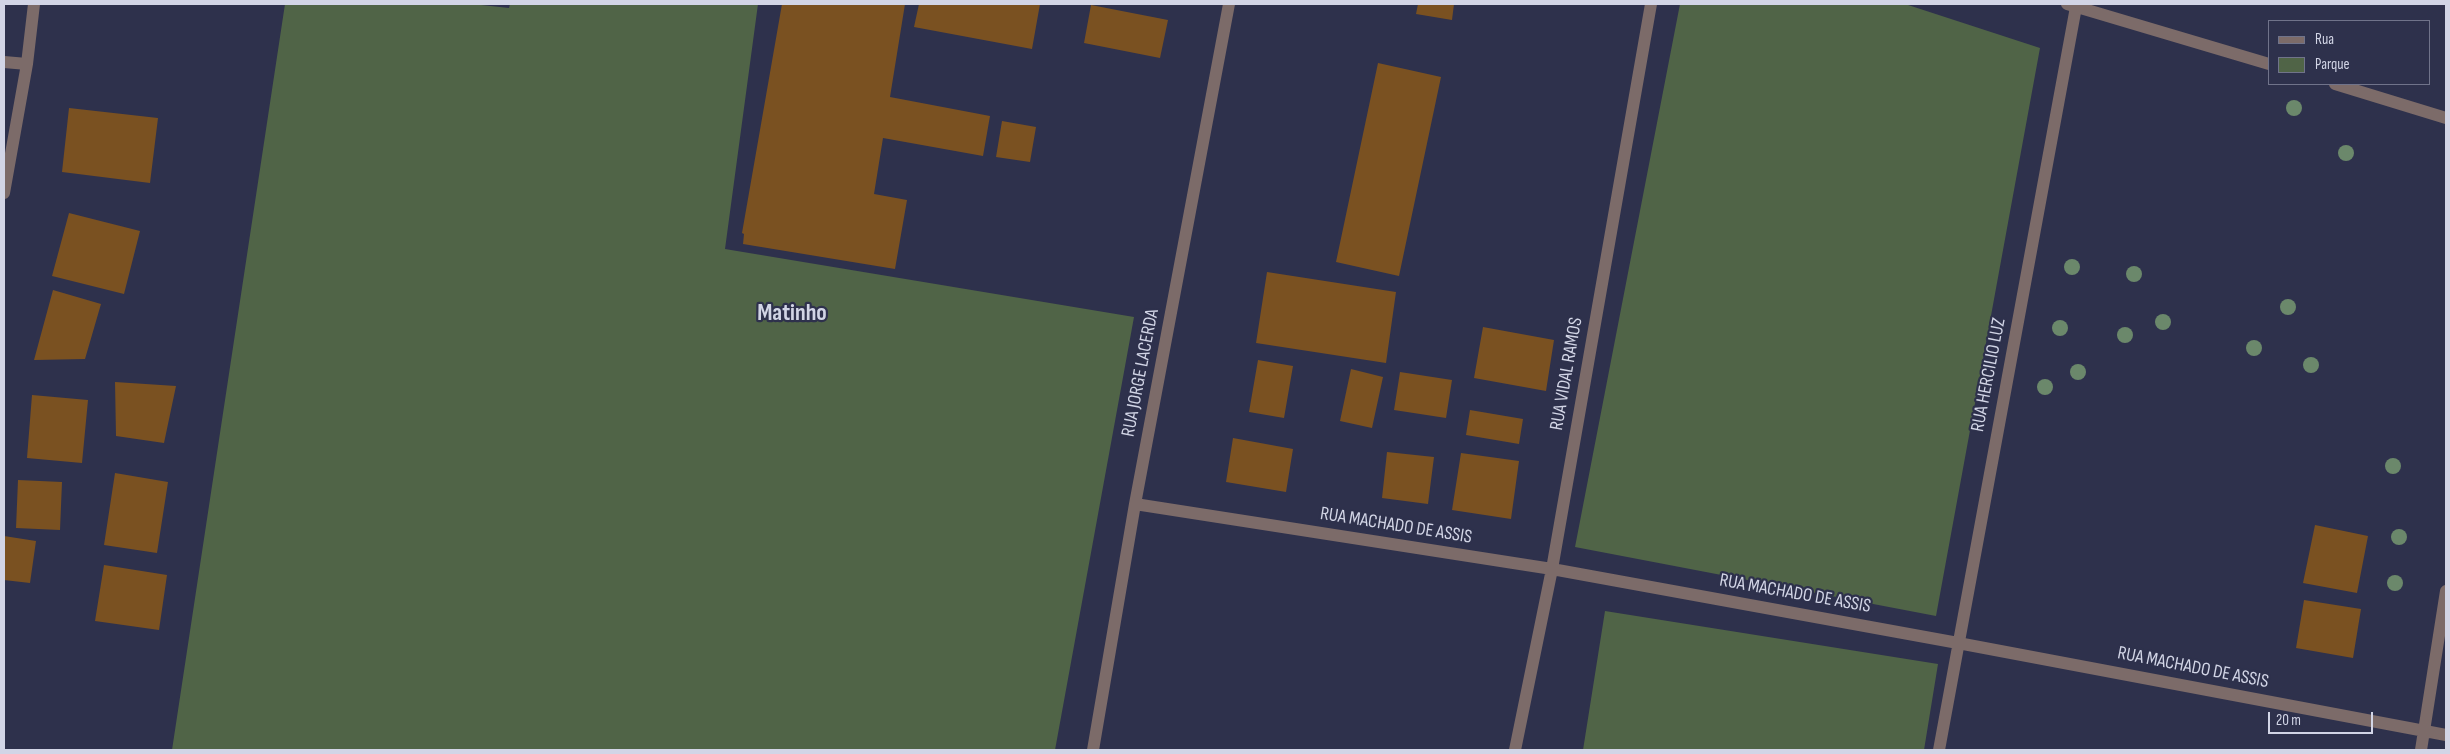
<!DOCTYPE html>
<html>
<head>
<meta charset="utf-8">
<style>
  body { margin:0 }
  #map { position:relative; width:2450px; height:754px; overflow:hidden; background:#2e314c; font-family:"Sofia Sans Condensed",sans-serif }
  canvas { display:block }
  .frame { position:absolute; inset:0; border:5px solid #d2d5e6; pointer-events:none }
  .legend { position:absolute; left:2268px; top:20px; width:162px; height:65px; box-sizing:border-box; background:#2e314c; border:1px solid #70738a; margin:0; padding:6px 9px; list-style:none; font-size:15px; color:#d2d5e6 }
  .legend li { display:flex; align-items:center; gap:10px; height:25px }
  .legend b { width:25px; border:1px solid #70738a }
  .scale { position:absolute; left:2268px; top:712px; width:105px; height:22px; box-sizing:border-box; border:2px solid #d2d5e6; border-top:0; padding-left:6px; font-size:15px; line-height:18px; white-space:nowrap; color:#d2d5e6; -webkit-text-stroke:4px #2e314c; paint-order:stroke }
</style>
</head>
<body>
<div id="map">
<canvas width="2450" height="754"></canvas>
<div class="frame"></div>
<ul class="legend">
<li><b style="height:6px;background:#7c6b69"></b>Rua</li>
<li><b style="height:14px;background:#506447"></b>Parque</li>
</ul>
<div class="scale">20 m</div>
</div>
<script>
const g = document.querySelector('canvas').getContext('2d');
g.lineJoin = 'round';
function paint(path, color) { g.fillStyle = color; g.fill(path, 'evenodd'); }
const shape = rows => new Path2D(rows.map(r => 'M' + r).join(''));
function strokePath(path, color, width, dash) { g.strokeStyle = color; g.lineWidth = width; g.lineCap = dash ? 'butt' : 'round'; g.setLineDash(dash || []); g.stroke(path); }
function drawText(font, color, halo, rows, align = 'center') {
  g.font = font + ' "Sofia Sans Condensed",sans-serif'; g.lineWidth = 4.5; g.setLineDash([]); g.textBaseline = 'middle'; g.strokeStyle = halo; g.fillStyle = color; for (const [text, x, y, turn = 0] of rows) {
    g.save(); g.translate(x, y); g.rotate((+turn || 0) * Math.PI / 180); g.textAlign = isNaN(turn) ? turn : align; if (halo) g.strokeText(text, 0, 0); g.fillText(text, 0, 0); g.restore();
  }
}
paint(shape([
  [285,4,472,4,509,8,510,4,758,4,725,249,1134,317,1055,750,172,750],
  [1680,4,1905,4,2040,48,1936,616,1575,547],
  [1605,611,1938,664,1924,750,1583,750]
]), '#506447');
paint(shape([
  [782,4,905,4,890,97,990,116,983,156,883,138,874,194,907,200,895,269,743,244,744,234,742,233],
  [919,4,1040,4,1032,49,914,27],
  [1418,4,1454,4,1452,20,1416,14],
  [1091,5,1168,20,1160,58,1084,43],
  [1378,63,1441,77,1399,276,1336,262],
  [69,108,158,118,150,183,62,172],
  [1002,121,1036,127,1030,162,996,157],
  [69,213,140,231,124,294,52,276],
  [1267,272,1396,292,1386,363,1256,343],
  [53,290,101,304,85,359,34,360],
  [1483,327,1554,340,1546,391,1474,378],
  [1258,360,1293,366,1284,418,1249,412],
  [1351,369,1383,377,1372,428,1340,421],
  [1400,372,1452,380,1446,418,1394,410],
  [115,382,176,386,164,443,116,436],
  [32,395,88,400,82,463,27,458],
  [1470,410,1523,419,1519,444,1466,435],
  [1233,438,1293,449,1286,492,1226,482],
  [1387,452,1434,457,1428,504,1382,498],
  [1461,453,1519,461,1511,519,1452,510],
  [115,473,168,482,157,553,104,545],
  [18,480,62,482,60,530,16,528],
  [2315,525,2368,536,2357,593,2303,583],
  [4,536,36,541,30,583,4,580],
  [104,565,167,575,159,630,95,621],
  [2304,600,2361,609,2353,658,2296,648]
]), '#7a5121');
strokePath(shape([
  [2067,4,2269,64],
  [4,62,27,64],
  [2335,84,2446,118],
  [4,193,27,64,34,4],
  [1135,504,1552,569,1958,643,2446,735],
  [1093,750,1135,504,1229,4],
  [1515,750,1552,569,1651,4],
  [1939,750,2076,7],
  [2421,750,2446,591]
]), '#7c6b69', 12);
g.fillStyle = '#6b886b';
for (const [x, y] of [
  [2294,108],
  [2346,153],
  [2072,267],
  [2134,274],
  [2288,307],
  [2163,322],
  [2060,328],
  [2125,335],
  [2254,348],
  [2311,365],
  [2078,372],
  [2045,387],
  [2393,466],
  [2399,537],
  [2395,583]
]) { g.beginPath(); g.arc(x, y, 8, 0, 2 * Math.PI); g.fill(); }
drawText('19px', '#d2d5e6', '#2e314c', [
  ["RUA JORGE LACERDA",1141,373,-79],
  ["RUA VIDAL RAMOS",1567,374,-80],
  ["RUA HERCILIO LUZ",1989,375,-79],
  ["RUA MACHADO DE ASSIS",1396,526,9],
  ["RUA MACHADO DE ASSIS",1795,594,10],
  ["RUA MACHADO DE ASSIS",2193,668,11]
]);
drawText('bold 24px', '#d2d5e6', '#2e314c', [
  ["Matinho",792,314]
]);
</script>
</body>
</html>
